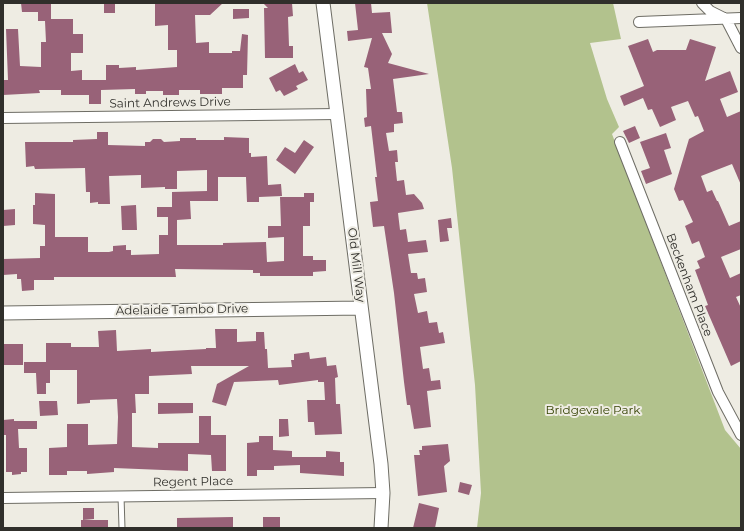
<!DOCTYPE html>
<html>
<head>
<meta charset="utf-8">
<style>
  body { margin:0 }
  #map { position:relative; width:744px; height:531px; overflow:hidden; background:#eeece3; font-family:Montserrat,sans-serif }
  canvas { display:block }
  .frame { position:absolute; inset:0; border:4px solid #302f2b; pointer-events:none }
</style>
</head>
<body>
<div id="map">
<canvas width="744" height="531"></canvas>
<div class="frame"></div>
</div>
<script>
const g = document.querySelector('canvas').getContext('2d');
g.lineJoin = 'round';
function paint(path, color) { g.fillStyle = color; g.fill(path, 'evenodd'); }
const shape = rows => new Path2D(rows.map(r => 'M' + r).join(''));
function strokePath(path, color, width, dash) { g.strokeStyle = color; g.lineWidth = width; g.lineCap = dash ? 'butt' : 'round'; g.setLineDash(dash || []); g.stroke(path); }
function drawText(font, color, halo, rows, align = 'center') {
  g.font = font + ' Montserrat,sans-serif'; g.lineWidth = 4; g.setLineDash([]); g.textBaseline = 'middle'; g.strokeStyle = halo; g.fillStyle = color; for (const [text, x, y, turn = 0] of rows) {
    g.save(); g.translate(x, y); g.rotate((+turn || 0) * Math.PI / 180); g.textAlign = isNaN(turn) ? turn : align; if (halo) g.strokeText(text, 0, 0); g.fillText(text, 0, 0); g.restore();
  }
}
paint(shape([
  [427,3,613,3,621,39,590,43,607,99,619,127,612,134,725,430,741,449,741,528,477,528,481,493,475,385,452,168]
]), '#b2c28d');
paint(shape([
  [21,3,51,3,51,19,73,19,73,34,83,34,83,53,71,53,71,71,82,70,82,80,106,80,106,65,119,65,119,68,136,67,136,70,177,67,177,50,168,50,168,25,155,26,155,3,223,3,210,15,195,15,196,43,209,42,209,53,232,53,232,51,240,51,242,34,248,35,247,75,243,75,243,88,222,88,222,94,200,94,200,90,179,90,179,95,163,95,163,91,146,91,146,94,135,94,135,89,101,90,101,104,89,104,89,95,61,95,61,90,39,90,40,93,3,95,3,80,8,80,6,29,18,29,20,66,41,67,41,42,46,42,45,21,38,21,38,12,22,12],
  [104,3,115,3,115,13,104,13],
  [263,3,292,3,293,16,288,17,289,46,293,46,293,58,265,58,264,8,268,8],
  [355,3,371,3,372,13,390,12,392,33,382,33,392,54,388,63,429,74,393,79,397,112,402,112,403,123,394,124,394,132,386,133,389,151,397,150,398,162,395,162,397,181,404,180,406,195,414,194,422,203,424,209,398,213,400,230,406,229,408,242,426,240,428,252,408,254,411,273,417,273,418,279,425,278,427,292,414,294,418,313,427,311,429,323,437,322,439,333,443,332,445,343,420,347,423,369,429,368,431,381,440,380,441,389,427,391,431,427,414,429,410,405,407,405,404,382,394,293,384,226,373,227,370,202,378,201,375,177,377,177,371,126,365,127,364,118,367,117,366,89,371,89,368,68,364,67,372,38,348,41,347,31,358,30],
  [233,9,249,9,249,18,233,19],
  [648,39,653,52,657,50,686,50,690,39,716,47,705,81,730,71,738,92,720,99,727,117,741,111,741,185,732,164,701,176,707,192,712,190,717,201,718,201,729,226,741,221,741,249,721,257,730,278,741,273,741,295,736,297,741,308,741,361,731,366,705,306,708,305,695,270,700,268,697,261,705,257,699,241,692,244,685,226,693,222,683,200,679,201,674,189,689,139,704,131,698,116,695,117,688,101,671,107,676,120,660,127,652,109,648,110,643,98,624,106,620,96,644,86,628,46],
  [295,64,299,73,303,71,308,80,296,86,298,89,284,96,280,90,276,92,269,78],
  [635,126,640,138,629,143,623,131],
  [97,132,108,132,108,145,145,146,145,142,150,142,153,139,161,139,164,142,180,141,180,138,196,138,196,140,224,140,224,137,249,138,249,153,251,153,251,157,267,156,268,185,281,184,282,196,259,197,259,202,247,202,246,177,218,177,218,201,190,201,191,219,177,220,177,245,223,245,223,243,266,242,267,262,284,261,284,237,268,238,268,226,281,226,280,197,304,197,304,193,314,193,314,202,310,202,310,226,303,226,303,256,313,256,313,260,326,260,326,271,313,272,313,276,260,276,260,273,253,273,253,270,175,269,176,277,54,277,54,280,34,280,34,290,22,291,21,279,17,279,17,274,3,275,3,259,40,258,40,246,45,246,45,225,33,224,33,205,35,205,35,193,55,194,55,237,88,237,88,252,109,252,113,251,113,246,126,245,126,250,131,250,131,255,159,254,159,235,168,235,168,217,157,217,157,207,172,207,172,192,207,191,207,170,177,171,177,189,165,189,165,187,141,188,141,175,109,176,110,204,98,204,98,202,90,203,90,192,86,192,85,168,35,169,34,166,26,167,25,142,73,142,73,140,97,139],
  [666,133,671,148,664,150,672,174,646,184,641,171,650,168,640,142],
  [304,140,314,147,295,174,276,160,285,147,295,153],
  [136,205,137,230,122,230,121,206],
  [15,209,15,225,3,226,3,210],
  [451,218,452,228,447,228,449,241,440,242,438,220],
  [215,329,237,329,237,342,256,341,256,332,264,332,265,349,267,349,268,368,292,367,291,360,294,360,294,354,309,352,310,359,326,357,327,366,336,365,338,377,335,378,336,404,340,404,342,434,315,435,314,422,308,422,307,400,325,400,324,382,318,382,318,380,279,385,278,380,234,382,226,406,212,402,217,384,249,366,191,366,192,374,149,376,149,394,135,394,136,413,132,413,132,447,158,448,158,443,199,443,199,416,211,416,211,435,226,435,226,471,212,471,211,455,188,454,188,471,114,468,114,472,87,474,87,471,67,471,67,475,49,475,49,448,67,447,67,424,88,424,88,445,117,444,118,417,117,399,90,400,90,403,77,404,77,370,50,370,50,383,46,383,46,394,37,394,36,373,24,373,24,362,46,362,46,343,71,343,71,347,99,347,98,331,116,330,117,351,151,349,151,352,206,349,206,348,216,348],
  [3,344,23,344,23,365,3,365],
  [39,401,57,401,58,415,40,416],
  [158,403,193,403,193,413,158,414],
  [14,419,14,421,37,421,37,429,18,429,19,448,27,448,27,472,21,472,21,474,12,475,12,472,6,472,6,435,3,435,3,420],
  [279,419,288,419,289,436,279,437],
  [259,436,273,436,273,450,292,451,292,457,326,457,326,451,340,452,340,462,344,462,344,476,300,473,300,465,274,466,274,470,257,470,257,476,247,476,247,443,259,442],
  [448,444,450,461,444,466,447,492,418,496,414,455,420,455,419,450,422,450,422,446],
  [460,482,472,485,469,495,458,492],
  [419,503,439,508,435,528,413,528],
  [83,508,94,508,94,519,83,520],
  [233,517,233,528,177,528,177,518],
  [263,517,280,517,280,528,263,528],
  [81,520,108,520,108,528,81,528]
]), '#986278');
const service = shape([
  [121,496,122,528]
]);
const minor = shape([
  [702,3,710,11,726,19,741,48],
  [639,22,741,18],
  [3,118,338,114],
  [620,142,718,392,741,435],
  [3,498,383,493]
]);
const tertiary = shape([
  [323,3,381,464,383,493,381,528],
  [3,313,361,308]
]);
strokePath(service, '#6e6d65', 7);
strokePath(minor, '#6e6d65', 12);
strokePath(tertiary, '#6e6d65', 15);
strokePath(service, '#fff', 5);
strokePath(minor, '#fff', 10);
strokePath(tertiary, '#fff', 13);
drawText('12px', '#302f2b', '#eeece3', [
  ["Saint Andrews Drive",170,103,-1],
  ["Old Mill Way",356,265,83],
  ["Beckenham Place",689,285,69],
  ["Adelaide Tambo Drive",182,310,-1],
  ["Regent Place",193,482,-1]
]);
drawText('12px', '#354203', '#eeece3', [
  ["Bridgevale Park",593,410]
]);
</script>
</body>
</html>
